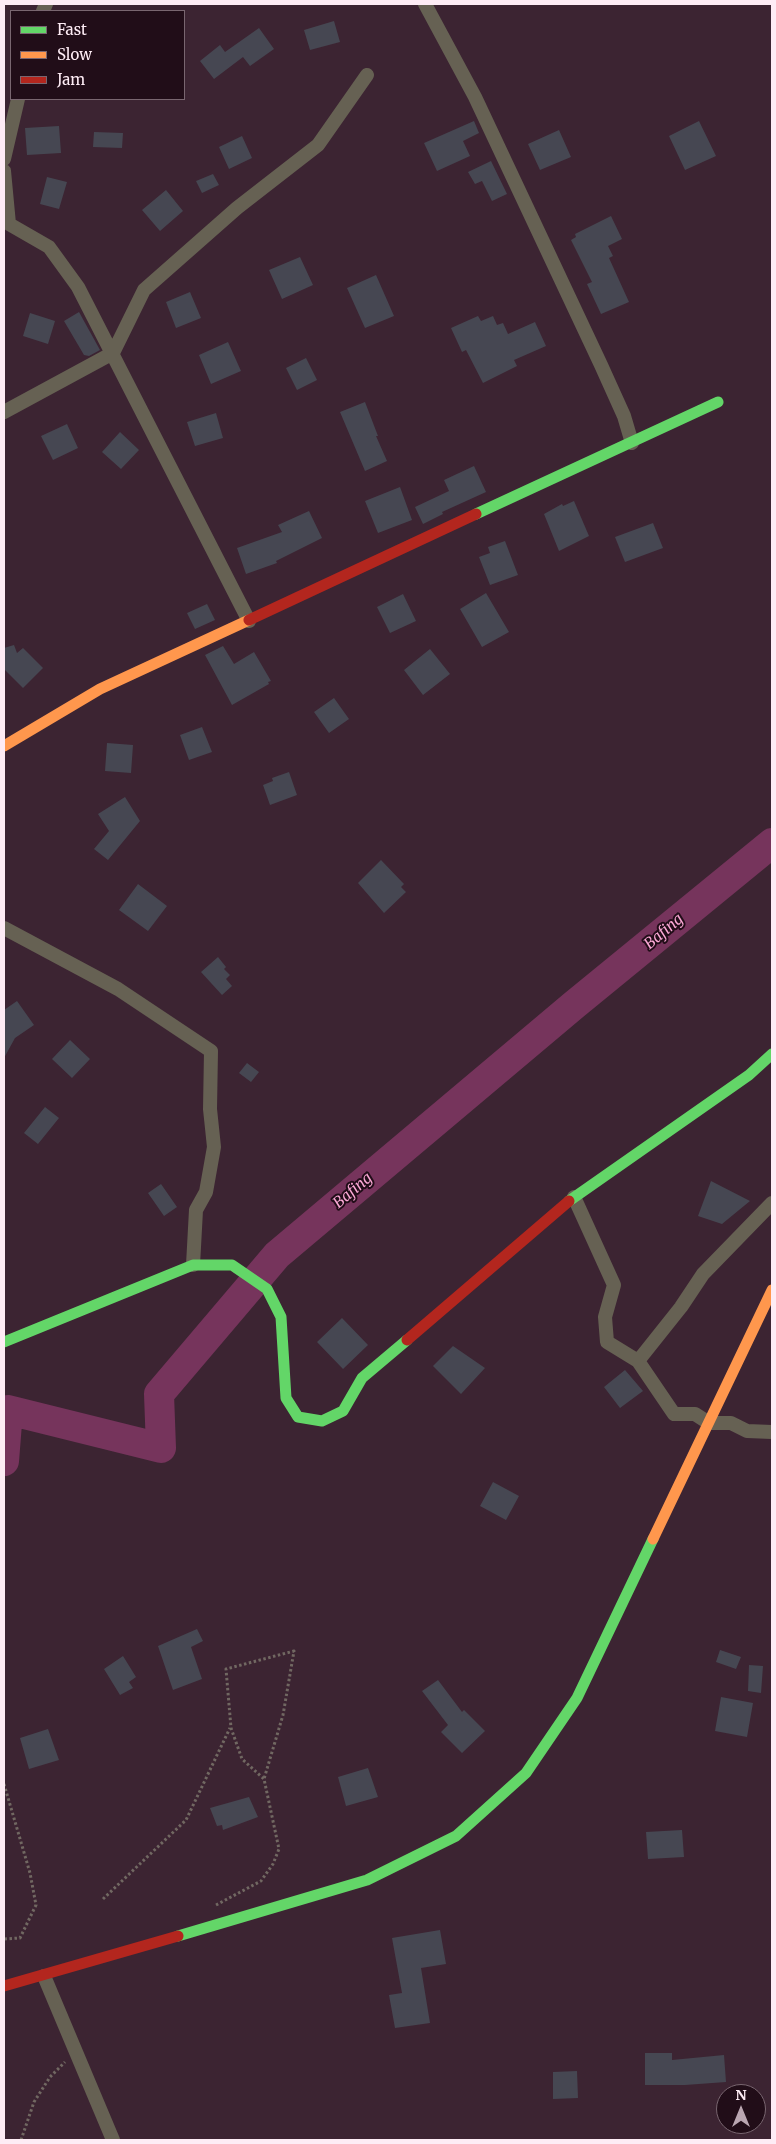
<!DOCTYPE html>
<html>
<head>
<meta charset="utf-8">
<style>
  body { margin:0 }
  #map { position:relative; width:776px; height:2144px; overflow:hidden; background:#3c2432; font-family:Merriweather,serif }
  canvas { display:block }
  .frame { position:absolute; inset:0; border:5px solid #feecf5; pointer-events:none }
  .legend { position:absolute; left:10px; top:10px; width:175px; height:90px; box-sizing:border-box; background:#210d18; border:1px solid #796670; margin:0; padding:6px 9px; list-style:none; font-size:15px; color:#feecf5 }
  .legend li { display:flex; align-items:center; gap:10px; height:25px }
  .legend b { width:25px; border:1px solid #796670 }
  .north { position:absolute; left:716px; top:2084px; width:50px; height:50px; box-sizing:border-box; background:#210d18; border:1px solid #796670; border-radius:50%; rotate:0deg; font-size:14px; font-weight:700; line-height:20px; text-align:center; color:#feecf5 }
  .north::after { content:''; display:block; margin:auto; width:18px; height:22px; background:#baa6b1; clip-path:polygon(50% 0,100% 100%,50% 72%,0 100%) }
</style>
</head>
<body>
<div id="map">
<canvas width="776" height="2144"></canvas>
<div class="frame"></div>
<ul class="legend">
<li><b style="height:6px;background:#63d668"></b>Fast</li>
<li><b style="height:6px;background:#ff974d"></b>Slow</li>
<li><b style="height:6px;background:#b3261e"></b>Jam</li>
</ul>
<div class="north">N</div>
</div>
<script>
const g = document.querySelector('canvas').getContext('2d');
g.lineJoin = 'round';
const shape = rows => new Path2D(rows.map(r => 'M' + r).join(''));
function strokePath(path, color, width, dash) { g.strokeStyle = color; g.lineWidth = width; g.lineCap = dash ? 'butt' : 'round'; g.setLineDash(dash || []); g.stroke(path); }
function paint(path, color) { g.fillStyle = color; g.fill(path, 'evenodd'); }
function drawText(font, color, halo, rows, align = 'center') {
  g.font = font + ' Merriweather,serif'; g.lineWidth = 4; g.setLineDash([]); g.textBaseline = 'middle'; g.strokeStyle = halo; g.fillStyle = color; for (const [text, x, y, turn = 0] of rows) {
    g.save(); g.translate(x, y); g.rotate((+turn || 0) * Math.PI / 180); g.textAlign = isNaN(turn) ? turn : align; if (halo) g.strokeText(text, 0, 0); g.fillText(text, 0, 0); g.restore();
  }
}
strokePath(shape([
  [4,1461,8,1410,161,1448,159,1394,277,1255,574,1005,772,843]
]), '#76345c', 30);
paint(shape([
  [334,21,340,42,310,50,304,30],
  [259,28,274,49,250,66,243,57,214,79,200,61,220,45,225,52],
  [474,121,479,133,463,141,470,156,437,171,424,143],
  [699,121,716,156,685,170,669,136],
  [59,126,61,153,27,155,25,128],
  [559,130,571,157,540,170,528,144],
  [94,132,123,133,122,148,93,147],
  [242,136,252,158,229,169,219,147],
  [491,161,507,194,492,201,482,181,475,184,468,172],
  [213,174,219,185,202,193,196,181],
  [47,177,67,182,59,209,40,204],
  [166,190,183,211,160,231,142,210],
  [611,216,622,239,608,246,613,256,609,258,629,302,601,314,587,284,592,282,571,240,576,237,575,234],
  [300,257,313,285,282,299,269,270],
  [376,275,394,316,365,328,347,288],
  [190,292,201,318,176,328,166,302],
  [79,312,100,350,89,356,84,355,64,321],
  [30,313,55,321,48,344,23,336],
  [478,316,481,321,493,316,497,325,503,323,508,334,535,322,546,346,514,360,517,366,483,383,466,350,462,352,451,328],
  [228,342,241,371,211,384,199,355],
  [306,358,317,380,297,390,286,368],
  [365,402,378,436,376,436,387,461,365,471,340,412],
  [216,413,223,438,195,446,187,422],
  [67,424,78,448,53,460,41,436],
  [120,432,139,450,121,469,102,452],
  [474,466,486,492,442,512,443,514,423,524,415,507,449,491,444,480],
  [400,487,412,520,378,533,365,501],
  [574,501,589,536,559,551,544,514,562,504,563,506],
  [309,511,322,538,276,561,277,563,246,574,237,548,282,532,278,525],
  [653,523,663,548,625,562,615,537],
  [505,541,518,575,490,585,479,557,490,553,488,547],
  [486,593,509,632,482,647,460,609],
  [403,594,416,621,390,633,377,607],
  [207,604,215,620,195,629,187,613],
  [14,645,17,653,23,648,43,668,23,688,4,669,4,648],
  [223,646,234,664,254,652,271,681,268,682,269,684,232,705,205,655],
  [430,649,450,674,423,695,404,670],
  [334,698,349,719,329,733,314,712],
  [202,727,212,752,189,760,180,735],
  [107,743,133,745,131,773,105,771],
  [289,772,297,795,270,805,263,785,273,781,272,778],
  [125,797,140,821,108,860,94,849,109,831,98,814],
  [381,860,404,884,401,887,406,892,384,913,358,883],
  [138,884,167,906,148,931,119,910],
  [218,957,226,967,224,969,230,975,226,979,232,986,222,995,201,972],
  [17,1001,34,1025,15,1038,4,1058,4,1010],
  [70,1040,90,1059,72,1078,52,1059],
  [247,1063,259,1072,251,1082,239,1073],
  [45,1107,59,1118,38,1144,24,1133],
  [711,1181,750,1201,722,1224,698,1216],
  [161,1184,177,1207,164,1216,148,1193],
  [342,1318,368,1345,343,1369,317,1342],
  [453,1346,485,1368,461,1394,433,1366],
  [625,1370,643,1391,620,1408,604,1387],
  [493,1482,519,1496,506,1520,480,1506],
  [197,1629,203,1641,191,1647,202,1679,173,1690,158,1646],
  [720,1650,741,1657,736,1669,716,1662],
  [123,1656,136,1677,129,1682,133,1688,120,1695,104,1669],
  [749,1665,763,1666,761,1693,748,1691],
  [438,1680,462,1712,464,1710,485,1731,462,1753,441,1732,448,1725,422,1691],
  [721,1697,753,1703,747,1737,715,1731],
  [48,1729,59,1760,29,1769,20,1738],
  [368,1768,378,1797,346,1806,338,1777],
  [249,1797,258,1817,223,1830,222,1825,217,1826,210,1808],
  [682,1830,684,1857,648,1859,646,1832],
  [440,1930,446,1964,421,1968,430,2023,395,2028,389,1995,402,1993,392,1938],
  [645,2053,672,2053,672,2060,724,2055,726,2082,685,2085,645,2085],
  [577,2071,578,2098,553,2099,553,2072]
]), '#464752');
strokePath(shape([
  [4,1784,30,1873,36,1905,20,1938,4,1939],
  [103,1899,186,1820,230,1728],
  [216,1905,261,1881,273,1864,279,1849,264,1779,242,1759,231,1728,226,1669,294,1651,283,1715,264,1779],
  [21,2140,34,2102,50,2077,65,2062]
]), '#716862', 3, [2.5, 2.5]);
strokePath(shape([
  [425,4,475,97,601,365,624,416,632,443],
  [43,11,46,4],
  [4,159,18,99],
  [4,171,9,224,49,247,78,287,249,621],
  [4,412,113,353,144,290,237,208,318,145,367,75],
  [4,928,118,989,211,1051,210,1109,214,1147,206,1192,196,1210,193,1265],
  [574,1197,614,1285,605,1317,607,1342,638,1361,681,1307,703,1274,772,1203],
  [638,1361,674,1414,695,1414,709,1423,731,1423,747,1431,772,1432],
  [44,1976,113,2140]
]), '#666153', 14);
strokePath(shape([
  [476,514,718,402],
  [569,1201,749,1075,772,1054],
  [4,1342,193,1265,232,1265,267,1289,281,1317,286,1398,298,1417,322,1421,343,1411,362,1378,407,1340],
  [178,1936,367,1880,456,1836,526,1773,577,1698,653,1539]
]), '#63d668', 11);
strokePath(shape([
  [4,746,100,689,249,620],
  [653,1539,772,1290]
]), '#ff974d', 11);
strokePath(shape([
  [249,620,476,514],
  [407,1340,569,1201],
  [4,1986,178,1936]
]), '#b3261e', 11);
drawText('italic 15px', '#fba8d5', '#210d18', [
  ["Bafing",664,932,-40],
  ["Bafing",353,1191,-40]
]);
</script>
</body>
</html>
